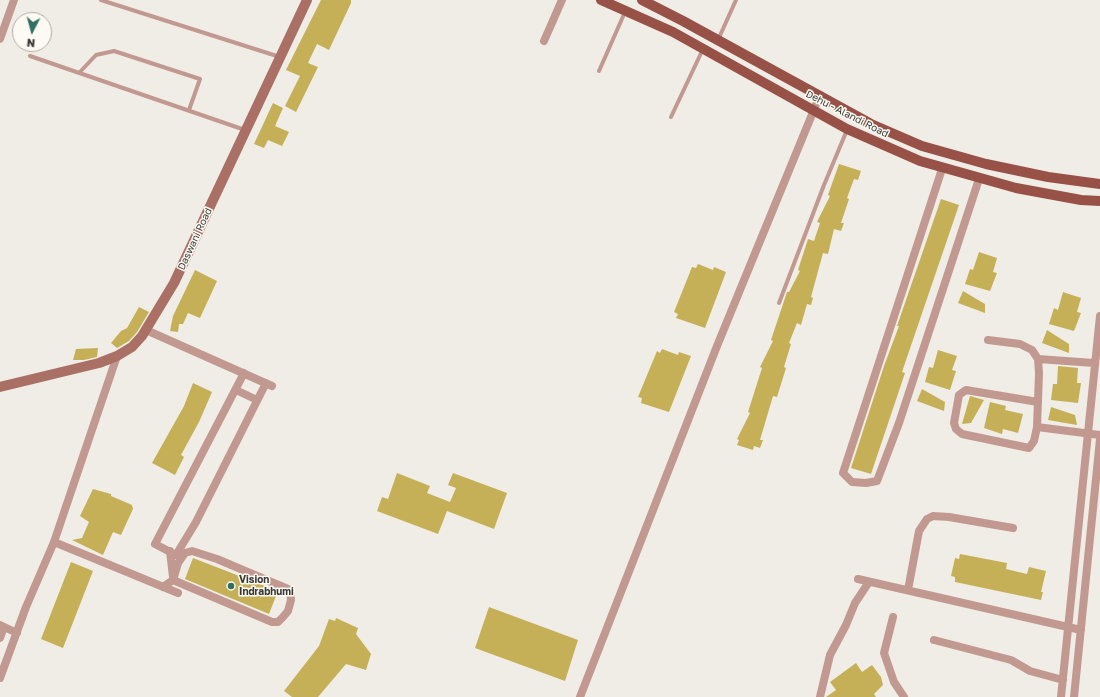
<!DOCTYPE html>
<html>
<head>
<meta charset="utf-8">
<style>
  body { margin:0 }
  #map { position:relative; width:1100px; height:697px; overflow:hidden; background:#efede5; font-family:"Golos Text",sans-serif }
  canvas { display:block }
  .north { position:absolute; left:12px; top:12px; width:40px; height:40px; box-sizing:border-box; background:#fcfaf2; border:1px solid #aeada7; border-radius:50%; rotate:186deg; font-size:11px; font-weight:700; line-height:16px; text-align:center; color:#3a3936 }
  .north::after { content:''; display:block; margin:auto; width:14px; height:18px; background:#2f7060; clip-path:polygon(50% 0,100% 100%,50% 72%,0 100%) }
</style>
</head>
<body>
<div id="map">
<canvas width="1100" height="697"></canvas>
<div class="north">N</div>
</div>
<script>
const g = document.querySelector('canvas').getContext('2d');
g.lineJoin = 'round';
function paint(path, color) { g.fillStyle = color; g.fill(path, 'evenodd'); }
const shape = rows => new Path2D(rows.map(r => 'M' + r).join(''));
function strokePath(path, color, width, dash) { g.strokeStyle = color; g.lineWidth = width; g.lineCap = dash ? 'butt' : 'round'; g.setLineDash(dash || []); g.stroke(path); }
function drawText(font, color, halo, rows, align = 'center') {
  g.font = font + ' "Golos Text",sans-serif'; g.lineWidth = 3; g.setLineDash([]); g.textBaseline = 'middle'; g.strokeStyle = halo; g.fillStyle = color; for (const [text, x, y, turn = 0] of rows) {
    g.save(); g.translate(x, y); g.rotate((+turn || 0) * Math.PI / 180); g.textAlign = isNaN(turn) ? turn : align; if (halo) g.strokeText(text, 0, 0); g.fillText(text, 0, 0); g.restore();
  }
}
paint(shape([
  [321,0,351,0,351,3,329,50,317,44,308,63,318,67,296,112,285,106,300,76,286,70],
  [273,103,283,108,275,126,289,132,282,146,268,140,264,148,254,144],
  [839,164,861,171,858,180,854,179,847,198,849,199,841,223,844,223,841,231,834,229,828,254,823,253,811,297,813,298,811,305,807,304,801,325,797,323,789,343,791,344,784,367,786,368,777,397,773,396,760,440,763,440,760,448,754,446,753,450,737,445,739,440,737,439,750,413,748,412,762,368,760,367,773,341,771,340,787,292,789,292,800,271,798,270,808,239,814,241,820,223,817,222,830,196,828,195],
  [941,199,959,205,902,372,905,373,871,474,851,468,884,366,899,326,897,326],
  [979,252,997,258,993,272,997,273,990,291,965,284,970,269,973,270],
  [698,264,713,270,714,267,726,272,705,328,676,318,678,314,674,312,692,267,696,268],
  [195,270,217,281,200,318,188,313,183,324,179,324,178,332,170,331,173,316],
  [963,291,985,304,985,313,958,303],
  [1063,292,1081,298,1077,312,1081,313,1074,331,1049,324,1054,308,1058,310],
  [139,307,149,312,137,332,129,341,117,348,111,343,121,331,127,328],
  [1047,330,1069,344,1069,353,1042,343],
  [98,348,97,357,84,360,73,360,76,349],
  [662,349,678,355,679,352,691,356,669,412,641,403,642,398,638,397,657,351,660,353],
  [938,350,957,356,952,370,956,371,950,390,925,382,929,367,933,368],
  [1058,366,1078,368,1077,383,1081,383,1078,403,1051,400,1053,384,1057,384],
  [193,383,212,392,199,422,181,455,184,457,175,475,152,463,184,406],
  [922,389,945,402,944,411,917,401],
  [970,396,984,400,971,423,962,424],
  [990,402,1006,406,1005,410,1023,414,1018,433,1003,429,1002,434,984,428],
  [1051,407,1075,415,1077,425,1048,420],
  [397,473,430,486,427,493,450,502,456,488,448,485,453,473,507,493,494,529,447,511,438,534,377,511,382,497,388,499],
  [93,489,111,494,111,496,132,505,133,509,121,535,113,532,103,555,72,540,82,538,89,522,80,516],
  [960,554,1007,563,1006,569,1027,574,1029,567,1046,571,1041,592,1043,592,1041,600,955,582,955,577,951,576,955,558,959,559],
  [193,558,278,591,269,614,185,579],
  [71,562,93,571,63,648,41,639],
  [489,607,578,640,565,681,475,648],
  [336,618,358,628,356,634,371,654,366,670,346,664,318,697,292,697,284,691,319,646,329,619,335,621],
  [856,663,862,672,872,665,881,677,883,685,874,694,876,697,826,697,836,690,830,682]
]), '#c6b057');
strokePath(shape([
  [101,0,280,57],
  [718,40,736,0],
  [30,56,245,130],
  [599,71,625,12],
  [79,73,96,55,114,51,200,79,189,110],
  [671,117,703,49],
  [779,303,824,185,847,130]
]), '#c29991', 4);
strokePath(shape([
  [0,39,14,0],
  [544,41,562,0],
  [942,169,843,473,852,482,866,483,877,481,899,423,979,179],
  [146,330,272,386],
  [988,340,1020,344,1032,350,1038,359,1039,373,1037,427,1034,441,1029,448,962,434,956,429,954,423,959,395,966,390,1038,402],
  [1038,359,1094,363],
  [244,373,155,544,176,555,196,522,266,383],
  [236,390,257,400],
  [1037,427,1100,435],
  [54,542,178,593],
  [170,551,173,577],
  [858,579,1081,630],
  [163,587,173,580,178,563,185,553,192,551,217,559,288,589,290,592,291,600,288,611,283,617,278,622,272,622,173,580],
  [908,590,919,531,927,519,933,516,949,517,1013,528],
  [893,617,884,653,894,682,904,697],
  [0,625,17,633],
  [0,638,4,627],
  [934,640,1011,660,1030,671,1063,680],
  [0,678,26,607,54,542,117,356],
  [580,697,717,346,820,95],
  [820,697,830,655,846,625,855,603,869,582],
  [1061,697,1100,316],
  [1074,697,1100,439]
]), '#c29991', 8);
strokePath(shape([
  [0,387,99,363,117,356,132,347,142,336,174,283,307,0]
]), '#aa6f65', 10);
strokePath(shape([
  [601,0,673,32,847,129,920,161,1016,188,1081,200,1100,201],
  [642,0,683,21,871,124,922,146,986,164,1048,177,1100,184]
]), '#975146', 10);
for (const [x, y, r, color] of [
  [231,586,4,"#2f7060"]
]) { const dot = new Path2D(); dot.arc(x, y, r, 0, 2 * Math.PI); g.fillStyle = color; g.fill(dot); strokePath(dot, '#fcfaf2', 1.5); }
drawText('10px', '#3a3936', '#fcfaf2', [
  ["Dehu - Alandi Road",847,114,27],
  ["Daswani Road",195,239,-65]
]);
drawText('bold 10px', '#3a3936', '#fcfaf2', [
  ["Vision",239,580],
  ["Indrabhumi",239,592]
], 'left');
</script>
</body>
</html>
